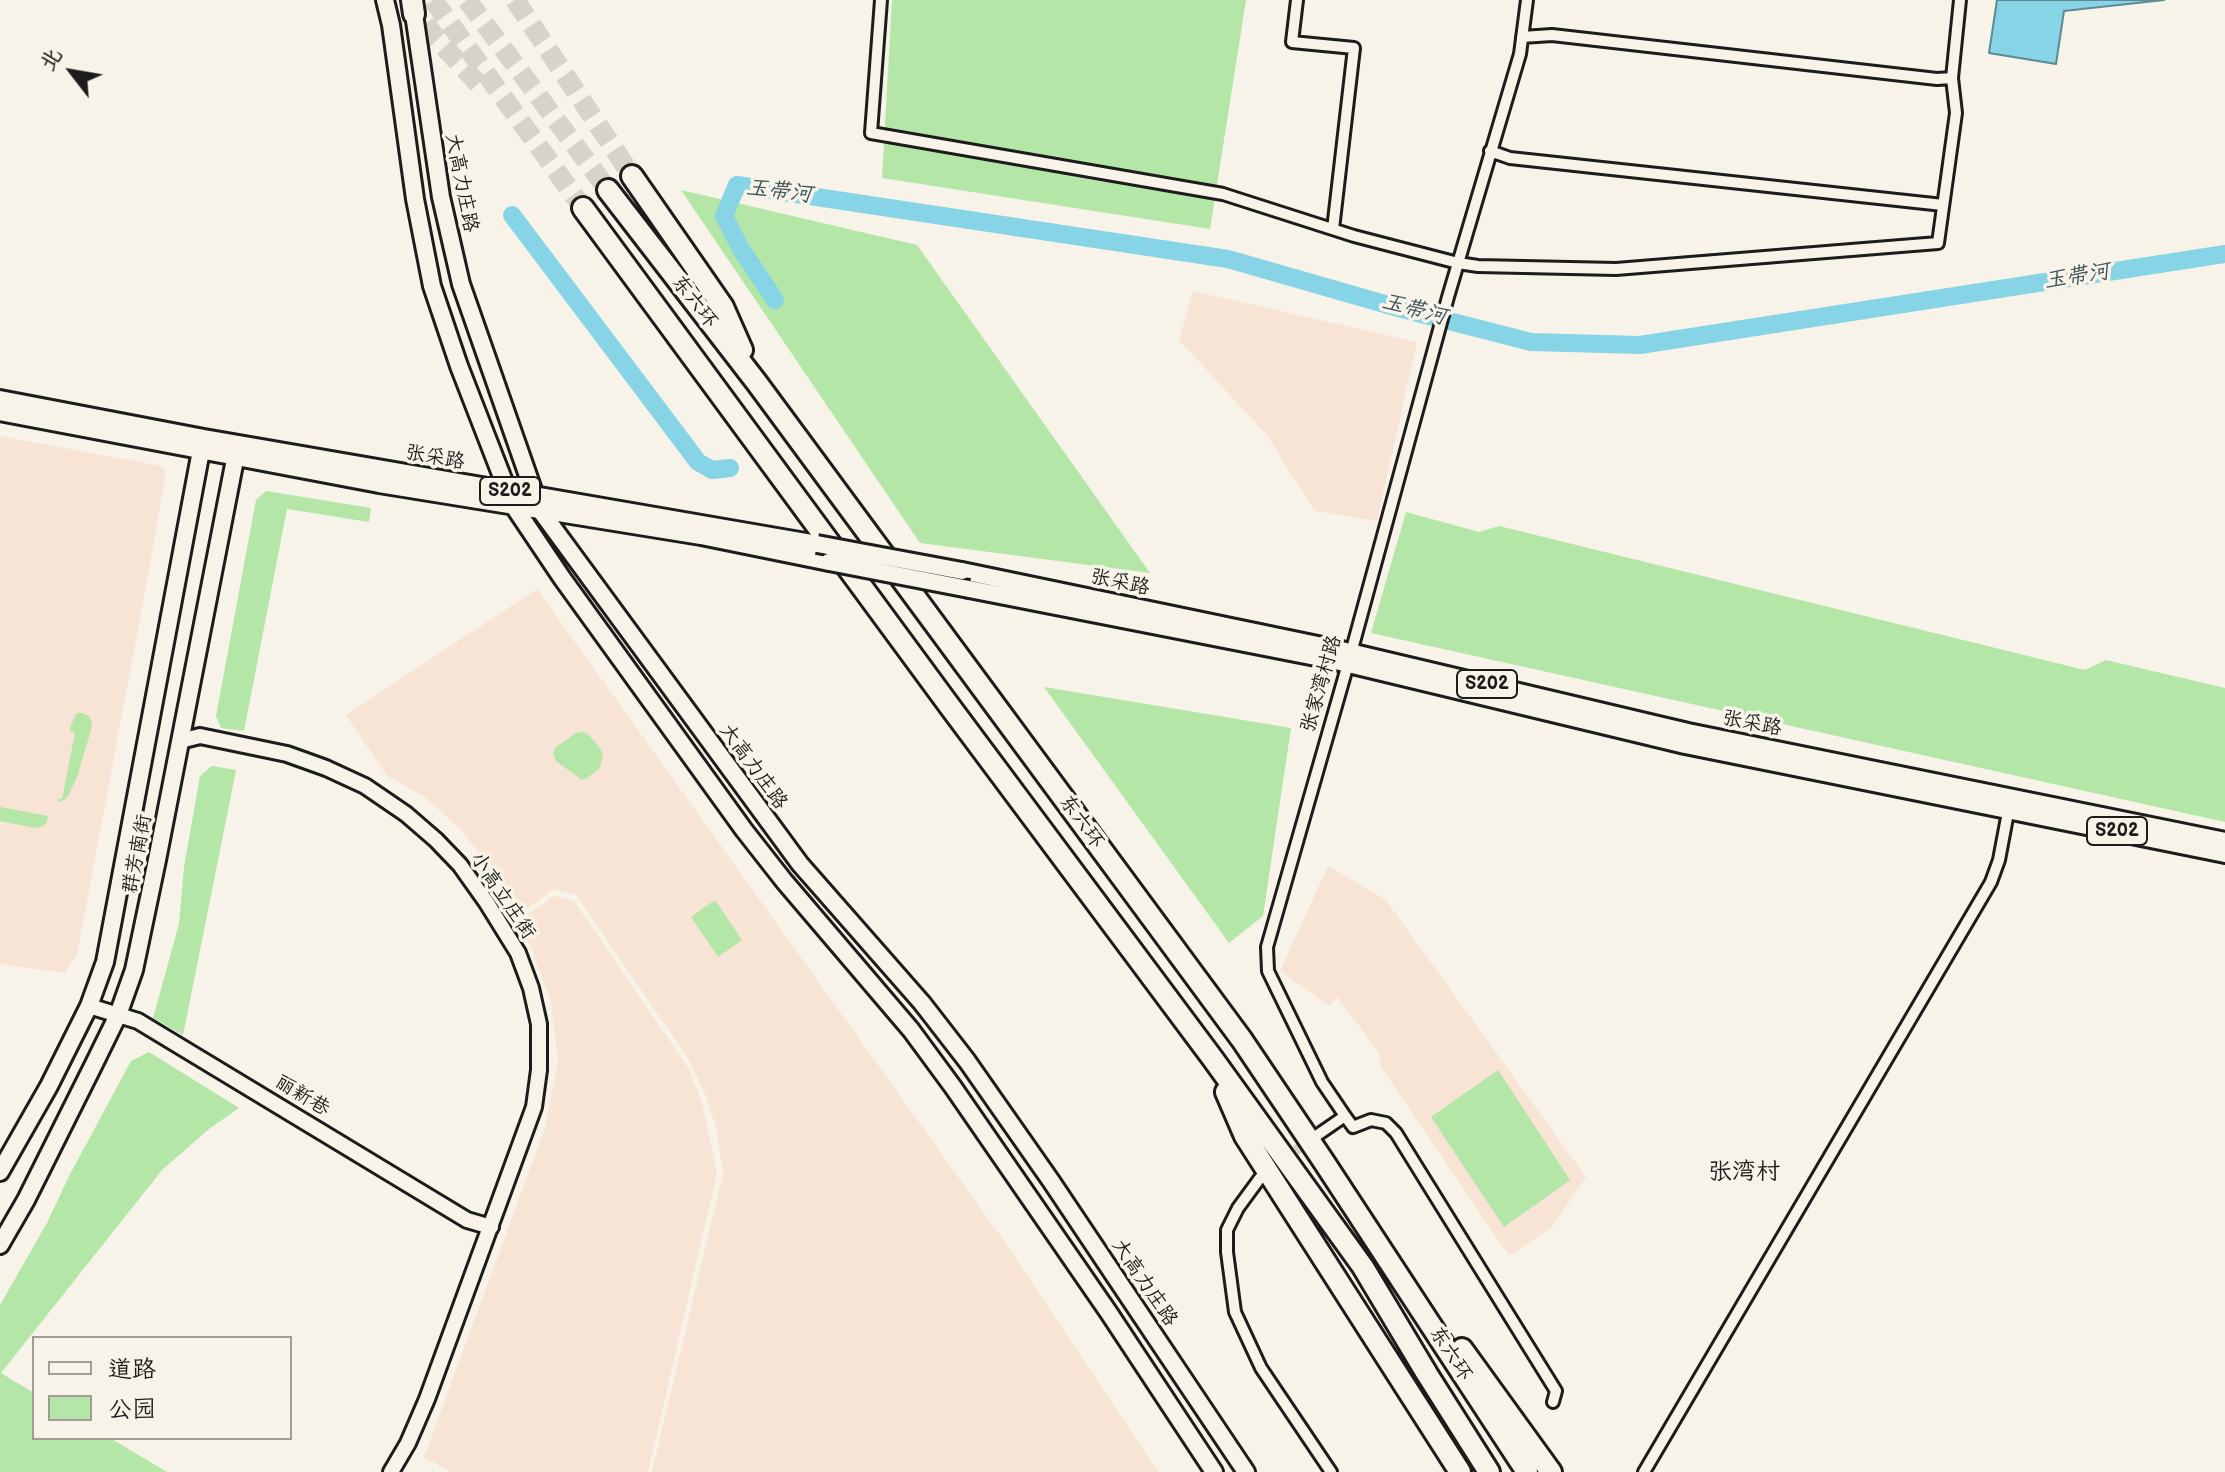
<!DOCTYPE html>
<html>
<head>
<meta charset="utf-8">
<style>
  body { margin:0 }
  #map { position:relative; width:2225px; height:1472px; overflow:hidden; background:#f7f3e8; font-family:"Balsamiq Sans","LXGW WenKai TC",sans-serif }
  canvas { display:block }
  .legend { position:absolute; left:32px; top:1336px; width:260px; height:104px; box-sizing:border-box; background:#f7f3e8; border:2px solid #9f9d96; margin:0; padding:10px 14px; list-style:none; font-size:24px; color:#1c1c1c }
  .legend li { display:flex; align-items:center; gap:16px; height:40px }
  .legend b { width:40px; border:2px solid #9f9d96 }
  .north { position:absolute; left:32px; top:32px; width:80px; height:80px; -webkit-text-stroke:6px #f7f3e8; paint-order:stroke; rotate:301deg; font-size:22px; font-weight:700; line-height:32px; text-align:center; color:#1c1c1c }
  .north::after { content:''; display:block; margin:auto; width:28px; height:36px; background:#1c1c1c; clip-path:polygon(50% 0,100% 100%,50% 72%,0 100%) }
</style>
</head>
<body>
<div id="map">
<canvas width="2225" height="1472"></canvas>
<ul class="legend">
<li><b style="height:10px;background:#f7f3e8"></b>道路</li>
<li><b style="height:22px;background:#b3e6a7"></b>公园</li>
</ul>
<div class="north">北</div>
</div>
<script>
const g = document.querySelector('canvas').getContext('2d');
g.lineJoin = 'round';
function paint(path, color) { g.fillStyle = color; g.fill(path, 'evenodd'); }
const shape = rows => new Path2D(rows.map(r => 'M' + r).join(''));
function strokePath(path, color, width, dash) { g.strokeStyle = color; g.lineWidth = width; g.lineCap = dash ? 'butt' : 'round'; g.setLineDash(dash || []); g.stroke(path); }
function drawText(font, color, halo, rows, align = 'center') {
  g.font = font + ' "Balsamiq Sans","LXGW WenKai TC",sans-serif'; g.lineWidth = 7; g.setLineDash([]); g.textBaseline = 'middle'; g.strokeStyle = halo; g.fillStyle = color; for (const [text, x, y, turn = 0] of rows) {
    g.save(); g.translate(x, y); g.rotate((+turn || 0) * Math.PI / 180); g.textAlign = isNaN(turn) ? turn : align; if (halo) g.strokeText(text, 0, 0); g.fillText(text, 0, 0); g.restore();
  }
}
paint(shape([
  [1193,291,1417,342,1377,521,1315,511,1266,434,1179,340],
  [0,436,161,466,166,472,148,576,77,954,65,973,0,964],
  [537,589,1009,1248,1158,1472,652,1472,723,1173,716,1127,704,1091,689,1060,576,895,554,889,525,910,461,830,425,797,387,776,346,715],
  [1328,866,1385,899,1586,1177,1552,1227,1509,1256,1381,1067,1378,1051,1337,997,1330,1006,1280,971],
  [554,896,574,901,687,1066,702,1102,717,1173,648,1472,450,1472,424,1457,545,1128,558,1061,551,1002,530,945,518,922]
]), '#f7e4d5');
paint(shape([
  [892,0,1246,0,1210,229,882,178],
  [681,190,917,245,1150,573,920,543],
  [266,491,371,508,369,522,287,509,244,731,221,728,216,716,256,500],
  [1406,512,1479,532,1499,526,2085,670,2106,660,2225,688,2225,822,1371,633],
  [1044,687,1291,728,1263,916,1229,943],
  [77,713,83,713,89,716,92,722,91,730,77,777,67,798,60,802,57,799,62,799,75,733,70,731,71,725],
  [584,732,590,736,601,750,603,756,599,769,587,778,582,780,556,761,553,753,556,747,576,733],
  [212,766,236,770,183,1035,153,1018,179,924,184,867,200,776],
  [0,807,48,816,47,822,43,826,35,828,0,821],
  [715,900,742,940,718,957,691,917],
  [149,1052,239,1108,209,1129,162,1170,1,1373,34,1393,34,1438,110,1438,167,1472,0,1472,0,1305,47,1223,69,1176,131,1061],
  [1498,1070,1570,1180,1504,1227,1431,1117]
]), '#b3e6a7');
const water = shape([
  [1997,0,2164,0,2064,11,2056,64,1989,53,1997,0]
]);
paint(water, '#87d4e6');
strokePath(water, '#5c8a95', 2);
strokePath(shape([
  [512,215,698,462,712,470,730,468],
  [775,300,741,249,724,216,737,185,1228,259,1402,309,1531,342,1640,345,2225,254]
]), '#87d4e6', 18);
strokePath(shape([
  [1284,1160,1312,1138]
]), '#d6d3c9', 10, [10, 5]);
strokePath(shape([
  [407,0,436,38,485,91],
  [433,0,583,208],
  [467,0,608,190],
  [515,0,632,176]
]), '#d6d3c9', 20, [20, 10]);
const street = shape([
  [881,0,871,133,1223,194,1354,236,1458,263,1478,266,1616,269,1938,243,1956,113,1952,78,1960,0],
  [1297,0,1292,42,1354,48,1333,229],
  [1522,37,1552,35,1937,79,1952,78],
  [1490,151,1510,158,1943,205],
  [1345,1116,1353,1127,1371,1120,1386,1123,1396,1133,1556,1391,1553,1402],
  [1316,1136,1345,1116,1322,1082,1268,971,1267,947,1348,664,1448,297,1520,54,1527,0],
  [1260,1178,1238,1208,1227,1230,1227,1252,1235,1312,1261,1368,1331,1472],
  [1644,1472,1991,882,1999,860,2009,807]
]);
const secondary = shape([
  [180,741,200,736,287,754,326,768,365,786,406,814,436,840,460,865,487,903,518,953,531,988,539,1024,539,1070,534,1107,427,1399,408,1443,391,1472],
  [89,1006,138,1021,467,1220,491,1227]
]);
const primary = shape([
  [385,0,391,25,415,199,432,286,459,366,513,505,562,578,744,830,784,881,911,1030,953,1087,1109,1313,1214,1472],
  [411,4,414,14,441,197,461,284,540,510,800,864,922,1003,967,1061,1051,1181,1246,1472],
  [0,399,204,438,817,544],
  [0,412,379,484,701,536,829,562],
  [962,571,1337,649,1688,732,2225,841],
  [969,589,1336,661,1685,745,2225,854],
  [0,1172,49,1086,89,1006,105,962,203,440],
  [0,1245,26,1200,94,1064,118,1015,134,970,157,860,238,444]
]);
const highway = shape([
  [412,0,414,14],
  [632,176,723,307,742,350],
  [608,190,757,383,1242,1040,1324,1162,1527,1472],
  [583,208,951,708,1213,1059,1363,1267,1427,1374,1489,1472],
  [1226,1092,1245,1136,1460,1472],
  [1462,1349,1551,1472]
]);
strokePath(street, '#1c1c1c', 16);
strokePath(secondary, '#1c1c1c', 20);
strokePath(primary, '#1c1c1c', 22);
strokePath(highway, '#1c1c1c', 26);
strokePath(street, '#f7f3e8', 10);
strokePath(secondary, '#f7f3e8', 14);
strokePath(primary, '#f7f3e8', 16);
strokePath(highway, '#f7f3e8', 20);
const primaryBridge = shape([
  [817,544,962,571],
  [829,562,969,589]
]);
strokePath(primaryBridge, '#1c1c1c', 22, []);
strokePath(primaryBridge, '#f7f3e8', 16);
for (const [x, y, w] of [
  [510,491,60],
  [1487,684,60],
  [2117,831,60]
]) { const box = new Path2D(); box.roundRect(x - w / 2, y - 14, w, 28, 6); g.fillStyle = '#f7f3e8'; g.fill(box); strokePath(box, '#1c1c1c', 2); }
drawText('bold 18px', '#1c1c1c', null, [
  ["S202",510,491],
  ["S202",1487,684],
  ["S202",2117,831]
]);
drawText('20px', '#1c1c1c', '#f7f3e8', [
  ["大高力庄路",461,183,79],
  ["东六环",694,302,52],
  ["张采路",435,458,10],
  ["张采路",1120,583,12],
  ["张家湾村路",1322,684,-74],
  ["张采路",1752,724,11],
  ["大高力庄路",753,767,54],
  ["东六环",1081,822,54],
  ["群芳南街",138,854,-79],
  ["小高立庄街",502,896,56],
  ["丽新巷",302,1096,31],
  ["大高力庄路",1144,1283,56],
  ["东六环",1450,1354,57]
]);
drawText('italic 22px', '#3c5359', '#f7f3e8', [
  ["玉带河",779,192,7],
  ["玉带河",2077,277,-9],
  ["玉带河",1414,310,15]
]);
drawText('24px', '#1c1c1c', '#f7f3e8', [
  ["张湾村",1744,1173]
]);
</script>
</body>
</html>
